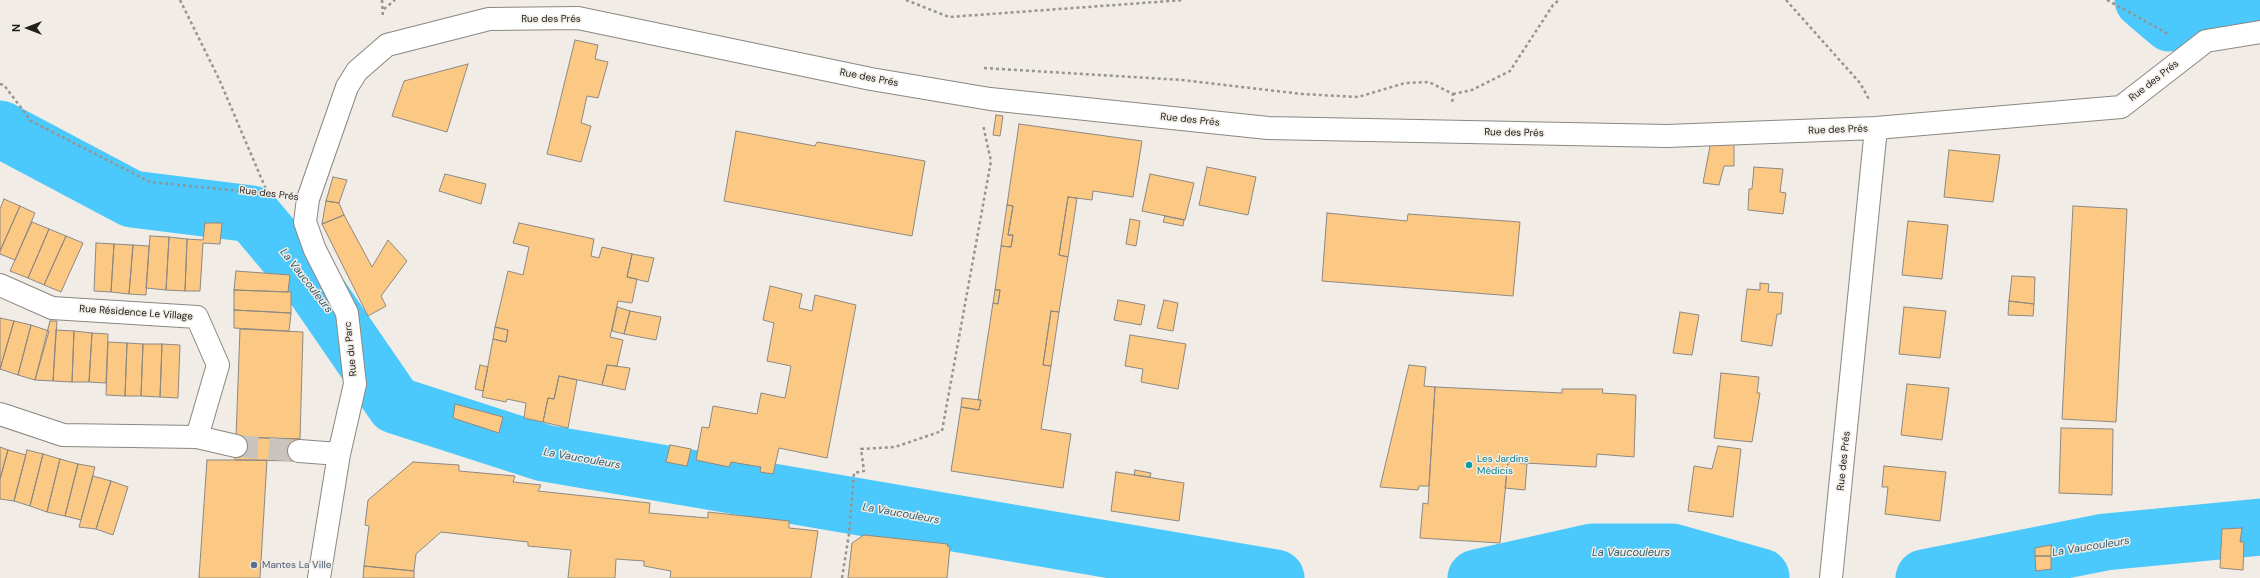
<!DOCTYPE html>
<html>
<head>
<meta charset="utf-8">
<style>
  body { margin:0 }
  #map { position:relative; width:2260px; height:578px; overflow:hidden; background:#f1ece5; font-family:"DM Sans",sans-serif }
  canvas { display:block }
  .north { position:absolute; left:8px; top:8px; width:40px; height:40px; -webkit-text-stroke:3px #f1ece5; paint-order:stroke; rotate:270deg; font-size:11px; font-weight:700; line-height:16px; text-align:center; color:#22201d }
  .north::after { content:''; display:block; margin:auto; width:14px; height:18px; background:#22201d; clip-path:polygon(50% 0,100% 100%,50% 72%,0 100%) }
</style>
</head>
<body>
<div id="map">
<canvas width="2260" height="578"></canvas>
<div class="north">N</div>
</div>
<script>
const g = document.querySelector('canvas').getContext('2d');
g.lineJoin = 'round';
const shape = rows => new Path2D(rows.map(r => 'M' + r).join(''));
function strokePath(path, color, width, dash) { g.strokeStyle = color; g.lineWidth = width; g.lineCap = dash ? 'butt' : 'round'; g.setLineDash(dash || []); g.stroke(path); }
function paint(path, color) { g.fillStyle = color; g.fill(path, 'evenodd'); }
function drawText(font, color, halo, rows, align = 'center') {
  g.font = font + ' "DM Sans",sans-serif'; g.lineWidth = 3; g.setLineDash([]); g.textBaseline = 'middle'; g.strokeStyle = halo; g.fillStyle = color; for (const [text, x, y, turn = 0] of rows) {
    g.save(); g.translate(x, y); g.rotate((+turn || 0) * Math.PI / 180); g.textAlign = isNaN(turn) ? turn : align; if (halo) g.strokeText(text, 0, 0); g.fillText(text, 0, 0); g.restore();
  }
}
strokePath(shape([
  [2143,0,2170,23,2260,8],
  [0,129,132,199,252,214,316,290,395,405,544,453,1276,578],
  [1476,578,1592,552,1672,552,1761,577],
  [1924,578,2105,542,2260,527]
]), '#4cc9fc', 57);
const building = shape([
  [575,40,598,45,595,59,608,62,598,98,587,96,581,123,591,126,581,162,547,154,575,40],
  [468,64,447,132,392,116,404,81,468,64],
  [996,115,1003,116,1000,136,993,135,996,115],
  [1019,124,1142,141,1133,197,1093,191,1092,200,1068,197,1059,255,1068,257,1059,312,1051,311,1043,365,1051,366,1041,429,1071,434,1063,488,951,471,961,407,979,410,981,400,978,400,993,303,998,304,1000,290,995,290,1001,246,1011,247,1013,235,1008,235,1013,206,1007,205,1019,124],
  [736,131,815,146,817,142,925,161,912,236,724,201,736,131],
  [1711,141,1734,141,1734,166,1724,166,1719,185,1703,183,1711,141],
  [1949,150,2000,155,1993,202,1944,197,1949,150],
  [1207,167,1256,177,1248,215,1199,205,1207,167],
  [1754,167,1783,169,1780,192,1786,193,1783,214,1748,210,1749,189,1752,189,1754,167],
  [445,174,486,184,481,204,439,191,445,174],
  [1150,174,1194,183,1185,220,1142,211,1150,174],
  [333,177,347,180,339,203,326,201,333,177],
  [1068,197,1077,198,1068,257,1059,255,1068,197],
  [4,199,20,206,0,251,0,209,4,199],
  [326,201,339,203,344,215,322,224,326,201],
  [1007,205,1013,206,1008,235,1013,235,1011,247,1001,246,1007,205],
  [20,206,35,213,15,260,0,254,0,251,20,206],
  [2073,206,2127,209,2116,422,2062,419,2073,206],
  [1327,213,1407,221,1408,214,1520,222,1513,296,1322,281,1327,213],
  [344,215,372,267,388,240,407,261,381,296,386,306,368,316,322,224,344,215],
  [1165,216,1184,220,1183,226,1163,222,1165,216],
  [1130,219,1140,221,1136,246,1126,244,1130,219],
  [1908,221,1948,225,1942,279,1902,275,1908,221],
  [32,222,49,229,28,278,10,271,32,222],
  [205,223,222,223,220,244,203,243,200,291,185,291,187,239,203,240,205,223],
  [519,223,594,239,591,256,599,258,602,247,632,254,627,277,637,279,632,303,618,301,610,337,623,340,617,366,607,365,602,385,559,376,554,399,548,398,543,422,524,418,526,403,507,399,506,402,482,397,493,339,506,342,508,330,495,327,508,271,523,275,529,247,513,243,519,223],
  [49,229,66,236,44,285,28,278,49,229],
  [66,236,83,243,61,292,44,285,66,236],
  [150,236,169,237,166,290,146,288,150,236],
  [169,237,187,239,185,291,166,290,169,237],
  [96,243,114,244,111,292,94,291,96,243],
  [114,244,133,245,129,294,111,292,114,244],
  [133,245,149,246,146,295,129,294,133,245],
  [632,254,654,258,648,282,627,277,632,254],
  [236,271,290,275,288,292,234,290,236,271],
  [2012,276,2035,277,2034,304,2009,301,2012,276],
  [1760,283,1769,284,1768,292,1783,293,1781,314,1777,314,1772,346,1741,341,1747,289,1760,290,1760,283],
  [770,286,802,294,799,308,812,311,815,295,856,305,827,458,779,448,773,474,760,472,761,467,731,462,729,467,696,460,702,427,709,428,713,406,757,414,761,393,785,398,791,366,767,361,774,323,763,320,770,286],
  [234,290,291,292,291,313,234,310,234,290],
  [995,290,1000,290,998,304,993,303,995,290],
  [1118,300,1145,305,1141,325,1114,320,1118,300],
  [1164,300,1178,303,1173,331,1157,328,1164,300],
  [2009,301,2034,304,2033,316,2008,315,2009,301],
  [617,307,630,311,624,334,612,331,617,307],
  [1904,307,1946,311,1940,358,1899,354,1904,307],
  [234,310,291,313,289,331,234,328,234,310],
  [630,311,661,317,656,340,624,334,630,311],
  [1051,311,1059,312,1051,366,1043,365,1051,311],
  [1680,312,1699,315,1692,355,1673,353,1680,312],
  [0,318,14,321,0,369,0,318],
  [14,321,31,325,18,375,0,369,14,321],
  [50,321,57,321,53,381,35,380,50,321],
  [31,325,49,331,35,380,18,375,31,325],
  [495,327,508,330,506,342,493,339,495,327],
  [240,329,303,332,300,439,236,437,240,329],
  [56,330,74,331,72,382,53,381,56,330],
  [74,331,92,333,89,382,72,382,74,331],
  [92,333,108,334,106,383,89,382,92,333],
  [1130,335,1186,344,1178,389,1141,382,1143,369,1125,366,1130,335],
  [108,342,127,343,125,396,106,395,108,342],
  [127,343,143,344,141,396,125,396,127,343],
  [143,344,162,344,160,397,141,396,143,344],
  [162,344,180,345,178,398,160,397,162,344],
  [480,365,488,367,483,391,475,389,480,365],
  [607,365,630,368,625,390,602,385,607,365],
  [1409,365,1426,367,1424,386,1435,387,1429,486,1419,486,1418,490,1380,487,1409,365],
  [1721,373,1759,377,1757,393,1760,393,1752,442,1714,438,1721,373],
  [559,376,577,380,568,428,543,422,548,398,554,399,559,376],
  [1907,384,1949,388,1942,440,1901,435,1907,384],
  [1435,387,1562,393,1562,389,1603,389,1602,393,1636,395,1634,457,1597,454,1596,467,1508,462,1500,543,1420,538,1423,503,1428,504,1435,387],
  [962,398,981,400,979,410,961,407,962,398],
  [455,404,503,417,499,433,453,418,455,404],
  [2061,428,2113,429,2112,495,2059,493,2061,428],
  [236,437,300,439,299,461,235,460,236,437],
  [670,445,691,449,687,466,666,462,670,445],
  [1718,446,1741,449,1733,517,1688,511,1694,466,1712,469,1718,446],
  [0,447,8,450,0,479,0,447],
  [8,450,26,455,14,501,0,499,0,479,8,450],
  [27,450,43,454,30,506,14,501,27,450],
  [43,454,60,459,47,512,30,506,43,454],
  [60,459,78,464,65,516,47,512,60,459],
  [207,460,267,460,260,578,199,578,207,460],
  [413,462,459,465,459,471,515,476,513,482,541,485,538,491,650,503,649,513,708,518,708,512,789,521,789,528,818,531,811,578,670,578,671,571,644,566,644,561,616,559,615,578,568,578,571,550,528,546,528,542,441,532,416,554,414,571,364,566,369,526,365,525,368,500,413,462],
  [1508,462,1527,464,1525,490,1505,488,1508,462],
  [78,464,95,467,81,520,65,516,78,464],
  [1884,466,1946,472,1940,521,1885,514,1888,487,1882,487,1884,466],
  [1135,470,1151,473,1150,477,1134,475,1135,470],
  [1116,472,1184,483,1179,521,1111,511,1116,472],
  [93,476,111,481,96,529,79,527,93,476],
  [111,481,128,487,113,535,96,529,111,481],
  [2242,528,2240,542,2244,542,2243,570,2220,568,2222,529,2242,528],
  [864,535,948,544,947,546,950,547,947,578,848,578,852,543,864,535],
  [2051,545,2051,556,2035,556,2035,548,2051,545],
  [2035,556,2051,556,2051,569,2036,571,2035,556],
  [364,566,414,571,414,578,363,578,364,566]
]);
paint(building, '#fcc984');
strokePath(building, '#8d8882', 1);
strokePath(shape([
  [236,446,299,451]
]), '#c8c3bd', 22, [22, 11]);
const minor = shape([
  [0,285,52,308,197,317,218,365,197,437],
  [0,414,63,435,197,437,236,446],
  [299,451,339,454],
  [319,578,339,454,355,384,347,313,315,250,305,222,308,199,347,87,357,71,387,45,489,19,578,18,871,79,990,99,1268,128,1667,136,1876,128,2121,107,2206,41,2260,32],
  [1831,578,1876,128]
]);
strokePath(minor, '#8b8781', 24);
strokePath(shape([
  [180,0,219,79,268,194],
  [382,0,383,18],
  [906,0,949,17,1184,0],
  [1786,0,1860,83,1870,101],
  [2107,0,2170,35],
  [384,9,395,0],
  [984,68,1182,80,1302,94,1358,97,1405,83,1429,82,1453,94,1452,104],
  [0,84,4,85,31,121,150,182,280,195],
  [1453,94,1472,90,1510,71,1553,5,1559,0],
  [842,578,849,534,854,473,864,471,861,449,895,447,942,431,991,161,983,125]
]), '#97948e', 2.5, [3, 3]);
strokePath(minor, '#fff', 22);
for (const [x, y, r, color] of [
  [1469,465,4,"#0f9aa8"],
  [254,565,4,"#5c6f8a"]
]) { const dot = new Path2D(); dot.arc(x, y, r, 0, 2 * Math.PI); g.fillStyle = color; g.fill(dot); strokePath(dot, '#f1ece5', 1.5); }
drawText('10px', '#22201d', '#f1ece5', [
  ["Rue des Prés",551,19],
  ["Rue des Prés",869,78,11],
  ["Rue des Prés",2154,81,-38],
  ["Rue des Prés",1190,120,6],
  ["Rue des Prés",1838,130,-2],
  ["Rue des Prés",1514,133,1],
  ["Rue des Prés",269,194,7],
  ["Rue Résidence Le Village",136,313,4],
  ["Rue du Parc",351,349,-96],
  ["Rue des Prés",1844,461,-84]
]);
drawText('10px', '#0d838f', '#f1ece5', [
  ["Les Jardins",1477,459],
  ["Médicis",1477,471]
], 'left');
drawText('10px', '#4e5e75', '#f1ece5', [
  ["Mantes La Ville",262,565]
], 'left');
drawText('italic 11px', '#2d5f74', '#f1ece5', [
  ["La Vaucouleurs",306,281,52],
  ["La Vaucouleurs",582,459,10],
  ["La Vaucouleurs",901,514,10],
  ["La Vaucouleurs",2091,547,-9],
  ["La Vaucouleurs",1631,553]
]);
</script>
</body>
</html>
